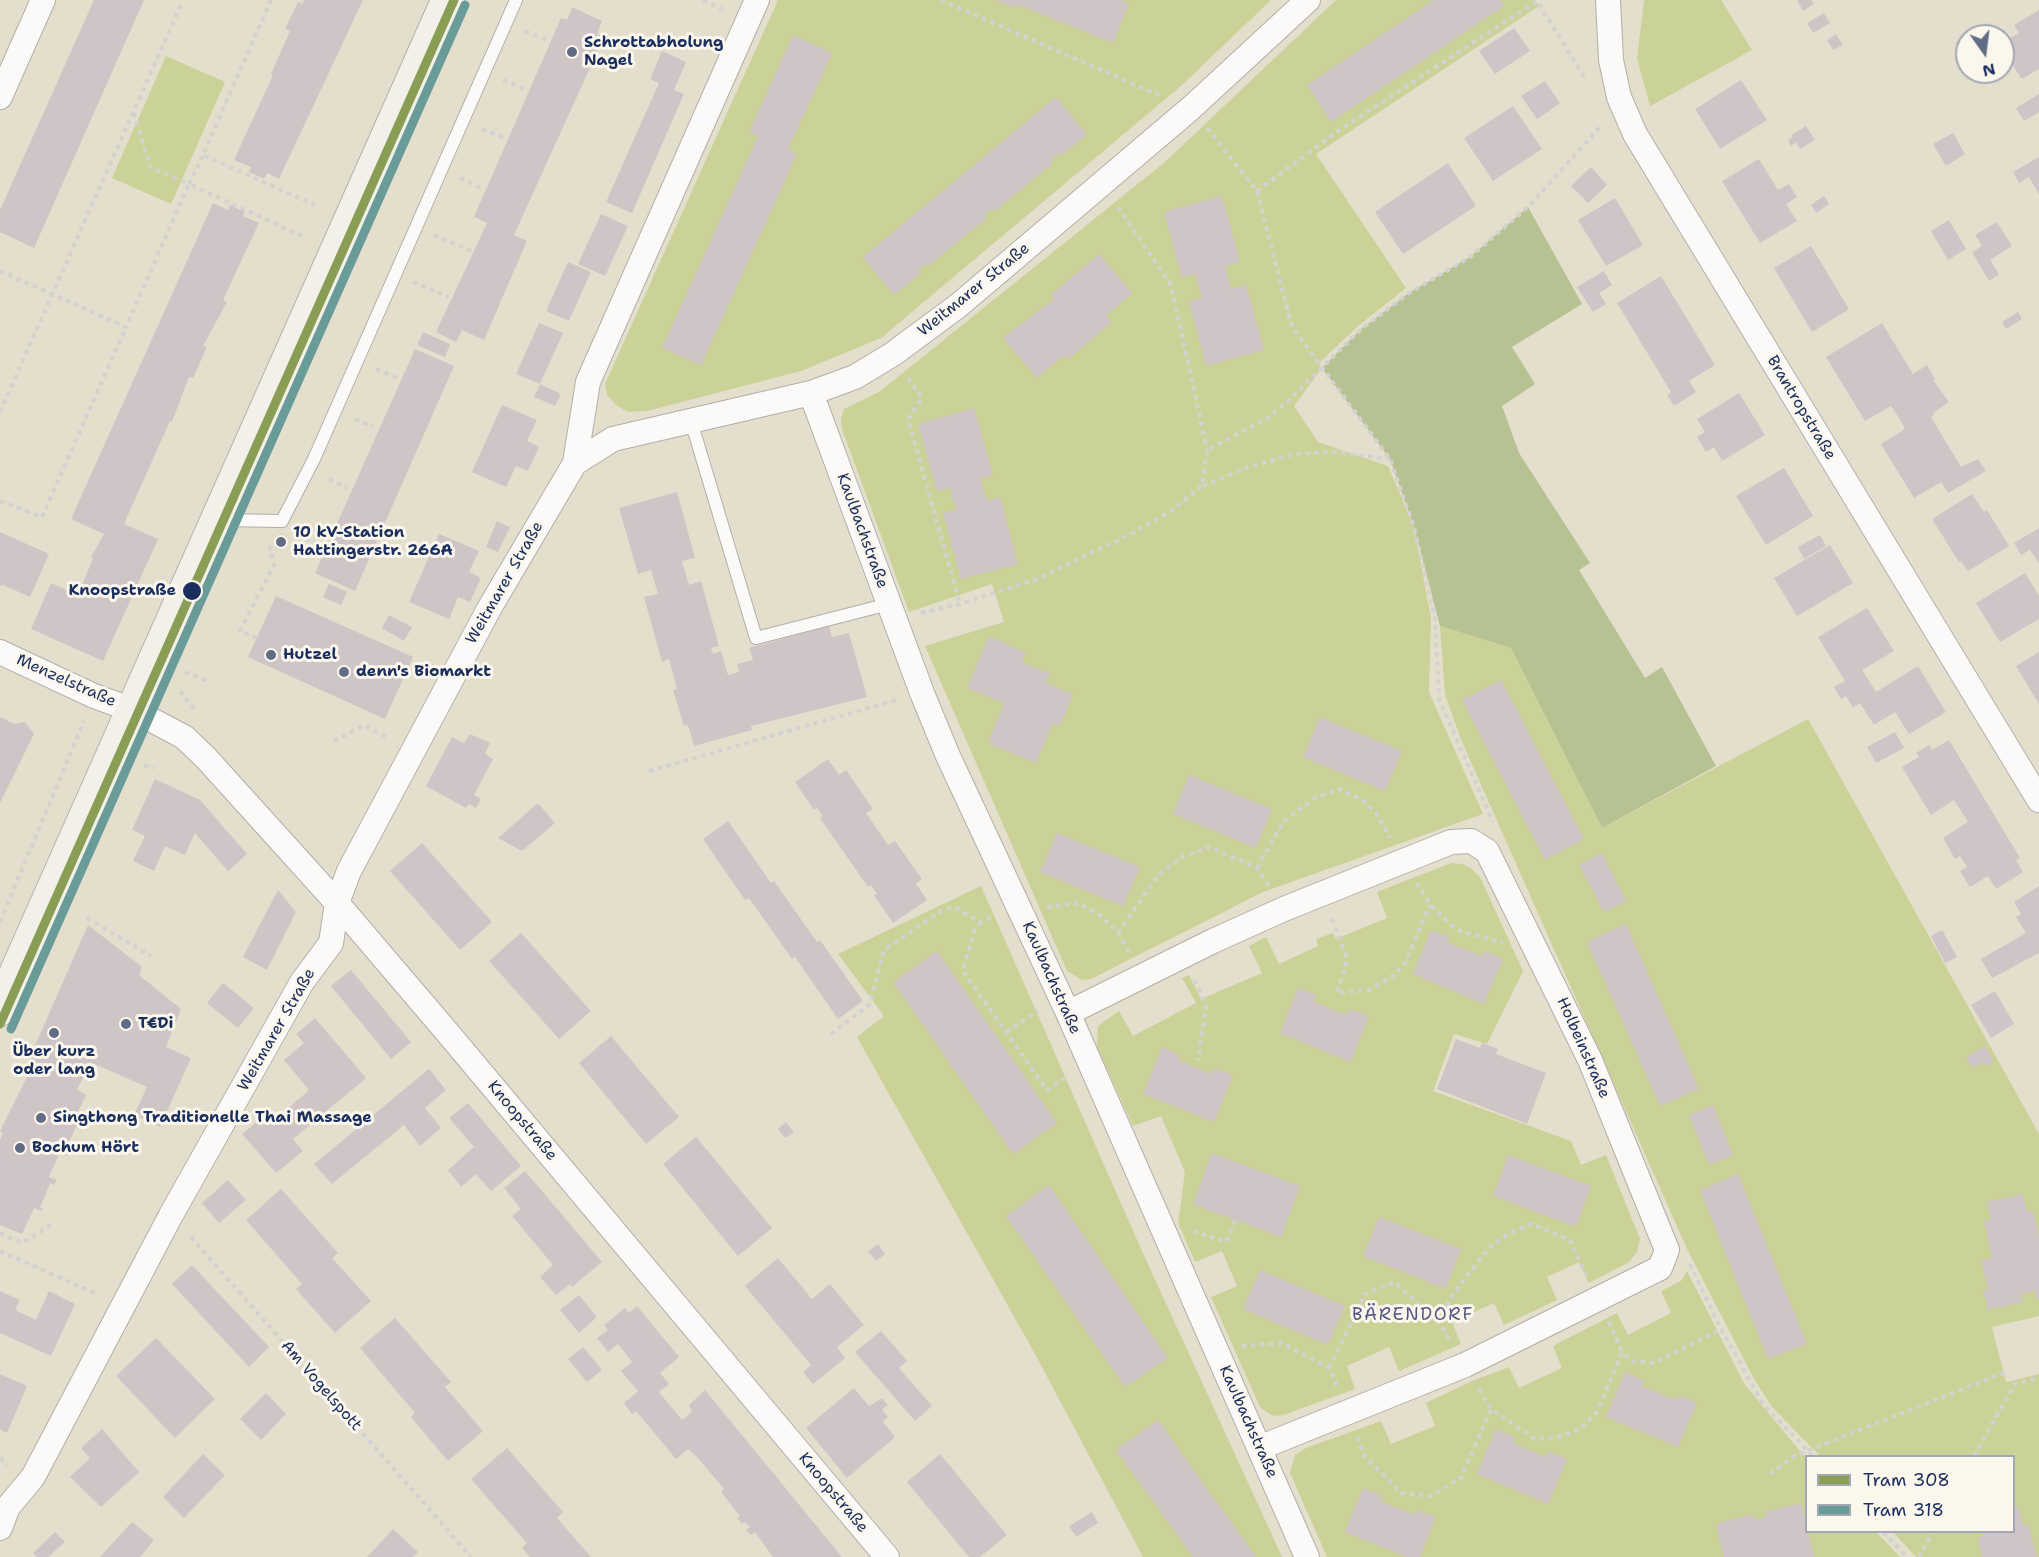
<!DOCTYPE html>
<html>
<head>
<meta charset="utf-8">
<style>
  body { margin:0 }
  #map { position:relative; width:2039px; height:1557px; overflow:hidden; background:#e4decd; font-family:"Shantell Sans",sans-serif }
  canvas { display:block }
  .legend { position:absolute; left:1805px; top:1455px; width:210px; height:78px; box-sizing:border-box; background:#fbf7ec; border:2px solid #a1a7b3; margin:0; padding:8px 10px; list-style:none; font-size:18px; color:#1b2f5e }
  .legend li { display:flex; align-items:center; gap:12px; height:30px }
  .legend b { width:30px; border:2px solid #a1a7b3 }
  .north { position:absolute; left:1955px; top:24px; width:60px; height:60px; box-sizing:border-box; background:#fbf7ec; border:2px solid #a1a7b3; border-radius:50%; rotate:166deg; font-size:16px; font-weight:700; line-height:24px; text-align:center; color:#1b2f5e }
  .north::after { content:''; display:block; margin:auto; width:21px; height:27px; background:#616c85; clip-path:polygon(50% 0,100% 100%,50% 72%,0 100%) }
</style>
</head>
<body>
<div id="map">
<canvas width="2039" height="1557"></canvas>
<ul class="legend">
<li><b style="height:8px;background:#899e54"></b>Tram 308</li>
<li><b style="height:8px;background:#699b99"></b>Tram 318</li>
</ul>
<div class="north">N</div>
</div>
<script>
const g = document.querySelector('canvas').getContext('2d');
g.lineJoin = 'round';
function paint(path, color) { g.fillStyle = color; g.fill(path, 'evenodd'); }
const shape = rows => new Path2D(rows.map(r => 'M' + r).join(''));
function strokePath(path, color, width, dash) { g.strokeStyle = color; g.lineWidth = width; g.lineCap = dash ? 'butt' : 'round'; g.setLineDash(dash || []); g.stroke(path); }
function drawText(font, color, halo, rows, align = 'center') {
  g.font = font + ' "Shantell Sans",sans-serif'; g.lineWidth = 6; g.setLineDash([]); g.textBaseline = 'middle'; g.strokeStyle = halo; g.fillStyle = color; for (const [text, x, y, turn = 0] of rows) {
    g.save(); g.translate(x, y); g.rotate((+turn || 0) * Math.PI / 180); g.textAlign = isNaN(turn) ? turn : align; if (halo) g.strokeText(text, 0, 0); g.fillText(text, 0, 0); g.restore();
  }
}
paint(shape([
  [778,0,1271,0,1181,86,881,338,801,371,647,411,628,412,616,405,607,395,605,384],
  [1336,0,1535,0,1539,6,1316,154,1406,288,1357,327,1319,363,1322,368,1294,406,1318,442,1388,466,1414,527,1431,618,1429,692,1483,814,1263,892,1091,979,1082,980,1067,971,925,646,1004,622,992,584,909,612,842,429,841,419,844,409,879,392,1165,162],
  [1644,0,1721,0,1752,50,1650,106,1637,58],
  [166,56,225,82,171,204,112,178],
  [1440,626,1511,648,1602,828,1808,719,2039,1134,2039,1316,1992,1327,2006,1382,2039,1374,2039,1557,1916,1557,1893,1532,2014,1532,2014,1456,1820,1456,1772,1407,1754,1379,1688,1251,1462,742,1445,695],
  [1451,863,1463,864,1472,869,1480,877,1523,971,1487,1044,1454,1034,1433,1091,1571,1141,1581,1165,1606,1155,1640,1239,1637,1252,1629,1262,1589,1283,1579,1262,1547,1277,1557,1300,1504,1325,1494,1303,1452,1322,1461,1344,1399,1371,1389,1347,1347,1366,1355,1389,1283,1415,1273,1416,1261,1408,1256,1398,1211,1297,1237,1286,1222,1251,1195,1262,1178,1223,1185,1172,1161,1116,1133,1126,1097,1047,1098,1026,1119,1011,1133,1036,1196,1003,1182,978,1189,975,1201,999,1262,973,1249,946,1266,937,1279,964,1318,946,1316,939,1333,933,1336,939,1387,918,1377,892],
  [981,886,1142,1251,1282,1557,1143,1557,1035,1354,857,1037,884,1016,838,954],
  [1687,1271,1745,1385,1806,1458,1806,1532,1876,1532,1900,1557,1327,1557,1290,1473,1295,1455,1306,1448,1381,1421,1391,1444,1435,1426,1426,1403,1472,1381,1509,1367,1519,1388,1562,1368,1553,1346,1617,1313,1628,1335,1671,1313,1661,1291,1681,1281]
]), '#cbd298');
paint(shape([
  [1528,207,1582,304,1512,347,1535,384,1502,406,1519,453,1590,563,1579,570,1645,678,1662,667,1716,766,1602,828,1511,648,1440,626,1414,527,1390,459,1322,368,1360,330,1409,293,1470,257]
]), '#b6c291');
paint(shape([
  [94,0,144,0,34,248,0,232,0,210],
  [304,0,363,0,279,179,267,173,264,179,249,172,251,167,234,160,273,75,271,74,290,31,285,29,298,2,302,4],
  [996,0,1120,0,1129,3,1113,43,1016,4,1014,8],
  [1434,0,1500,0,1504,6,1331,122,1307,85],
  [1797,0,1811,0,1814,4,1803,11],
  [572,7,602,21,597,34,604,37,514,235,527,241,484,340,462,330,456,342,436,332,487,223,474,217,561,18,567,20],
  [2039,10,2039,69,2022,79,2003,51,2003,42,2019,33,2014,25],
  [1824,13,1830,23,1813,33,1807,23],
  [1985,24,1992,36,1967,36,1967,60,1956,42],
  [1514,28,1530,51,1495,74,1479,51],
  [1836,34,1843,45,1833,50,1827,40],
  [793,35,832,53,788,149,797,154,701,365,662,348,758,136,749,132],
  [662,51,686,62,674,90,684,94,632,213,606,202,659,83,650,79],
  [1741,80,1767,120,1720,149,1695,109],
  [1545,81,1560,103,1537,119,1521,96],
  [2039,94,2039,112,2024,121,2016,108],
  [1056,97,1087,135,1060,156,1058,154,1050,160,1053,163,995,211,992,209,984,215,987,218,928,266,926,264,918,270,921,273,894,295,863,257],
  [1513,106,1542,149,1493,181,1464,138],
  [1806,126,1815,140,1800,149,1796,142,1791,146,1788,140,1793,137,1791,135],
  [1953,133,1965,154,1946,166,1933,144],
  [2039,157,2039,194,2029,177,2019,183,2013,172],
  [1759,159,1778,190,1789,184,1797,197,1786,204,1797,221,1760,243,1722,181],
  [1448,163,1476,206,1403,254,1375,212],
  [1591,167,1607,185,1588,203,1571,186],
  [1222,196,1240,262,1225,266,1231,289,1246,285,1264,350,1206,366,1189,301,1202,298,1195,274,1182,278,1164,212],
  [1824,196,1829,204,1816,213,1811,205],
  [1615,198,1643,245,1606,266,1578,220],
  [213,203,228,210,230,205,245,212,243,216,259,223,223,300,227,302,203,346,207,347,193,378,189,377,172,422,170,421,124,524,158,539,103,661,31,629,51,583,78,595,87,591,83,583,93,558,91,557,104,534,71,519],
  [601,214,628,226,605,276,578,264],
  [1949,220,1966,249,1948,260,1931,231],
  [1997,222,2012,246,1990,260,1999,274,1989,281,1972,252,1982,246,1975,235],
  [1811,246,1849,309,1812,332,1774,268],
  [1099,254,1132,293,1106,316,1112,322,1068,359,1064,355,1037,378,1003,338,1054,299,1051,295],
  [568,262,591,272,569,321,546,311],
  [1604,271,1612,285,1599,293,1606,304,1593,312,1577,287],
  [1661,276,1715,365,1689,381,1696,392,1674,406,1667,395,1671,392,1617,303],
  [2018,312,2022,319,2006,329,2002,322],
  [539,323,563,333,540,384,516,374],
  [1882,323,1913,374,1927,365,1935,379,1933,380,1949,402,1933,413,1934,415,1931,417,1961,467,1978,459,1986,471,1948,493,1941,482,1914,498,1881,444,1905,429,1899,418,1891,406,1865,421,1826,357],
  [423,332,450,344,445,357,417,345],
  [415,349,454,366,355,591,315,573],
  [540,384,561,394,555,406,534,397],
  [1739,393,1765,435,1722,461,1714,447,1706,452,1697,437,1705,432,1697,419],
  [502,405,537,420,527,441,539,447,528,471,516,466,506,487,472,472],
  [974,408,993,475,980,479,987,501,1000,497,1018,564,961,579,943,513,956,510,950,488,937,491,918,424],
  [1784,468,1813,516,1766,545,1736,496],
  [677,492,695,558,682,561,689,585,701,581,719,646,711,648,713,654,721,651,728,675,739,672,737,664,753,660,749,648,829,626,832,637,849,633,867,697,751,726,752,730,694,746,688,725,684,726,673,690,677,689,669,659,662,662,644,597,658,594,651,570,638,574,619,508],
  [1972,494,1984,512,1987,510,2009,546,1968,571,1961,561,1959,562,1932,519],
  [497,521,510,527,498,552,486,547],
  [2039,528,2039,563,2030,550,2021,555,2014,543],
  [0,532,49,554,30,597,3,585,0,586],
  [281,534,287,537,281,550,275,547],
  [439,534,479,551,469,572,481,578,470,602,458,597,449,619,409,602],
  [1820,535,1826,546,1804,559,1798,547],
  [1830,545,1853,583,1797,616,1774,578],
  [2025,573,2039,596,2039,619,2000,642,1976,603],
  [329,584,347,592,341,605,323,597],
  [276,596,413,657,385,719,248,657],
  [1867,608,1894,651,1862,670,1876,692,1918,666,1946,712,1909,734,1895,712,1874,725,1860,703,1853,708,1846,696,1841,699,1834,687,1845,681,1818,637],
  [389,615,412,627,404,641,382,628],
  [989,636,1026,653,1022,663,1050,673,1046,683,1073,694,1060,726,1053,723,1036,763,988,743,1004,703,967,688],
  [2039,652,2039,704,2016,666],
  [1501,680,1584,839,1545,860,1462,700],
  [0,717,14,724,25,722,34,734,0,803],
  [1320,717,1402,751,1385,791,1303,757],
  [1895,732,1904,748,1876,763,1867,747],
  [470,734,490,743,485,754,493,759,474,795,481,799,476,808,469,804,466,808,426,786,452,737,464,743],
  [1949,740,2020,858,2016,860,2023,872,1996,889,1988,876,1970,887,1960,871,1967,867,1960,856,1955,859,1943,838,1968,822,1954,800,1931,815,1902,767,1919,757,1916,753,1929,745,1932,750],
  [828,759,839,775,846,770,873,809,866,813,888,845,895,841,922,879,916,884,927,900,893,923,874,895,877,894,871,885,868,887,820,818,823,816,817,808,814,810,795,782],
  [1189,775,1272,809,1256,848,1173,814],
  [155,779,200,800,247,854,228,871,195,833,185,855,165,846,154,871,133,861,145,836,132,830],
  [538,803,555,823,522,851,498,838],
  [728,821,771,883,774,881,817,942,820,940,863,1001,838,1019,795,957,792,959,749,898,745,900,703,839],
  [1057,833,1140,867,1123,906,1040,872],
  [422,843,492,922,460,950,390,871],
  [1602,853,1626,901,1604,912,1579,865],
  [2039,886,2039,953,1992,978,1981,959,2026,933,2016,917,2021,914,2014,902],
  [278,890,296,912,267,970,243,957],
  [1626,924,1699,1089,1660,1106,1587,942],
  [88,925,142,967,139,975,181,1009,166,1047,191,1058,160,1127,134,1115,147,1087,90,1062,77,1090,86,1095,73,1122,77,1125,65,1151,69,1153,67,1156,60,1152,49,1177,57,1180,54,1185,50,1183,40,1208,43,1209,42,1211,34,1208,22,1234,0,1225,0,1140,3,1134,0,1131,31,1069,26,1066],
  [1431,930,1450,937,1447,942,1482,956,1484,951,1503,959,1484,1004,1413,974],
  [1942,930,1957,957,1945,963,1931,936],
  [521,933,591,1011,559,1039,489,961],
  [937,951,1057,1123,1013,1154,893,982],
  [351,970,411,1042,391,1059,331,986],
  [223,983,254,1008,238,1028,207,1003],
  [1298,988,1316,995,1314,1002,1346,1015,1349,1009,1369,1016,1351,1062,1280,1033],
  [1995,991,2014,1024,1991,1038,1971,1005],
  [315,1018,366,1078,293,1139,303,1151,276,1173,242,1134,269,1112,276,1119,309,1090,284,1060,304,1043,296,1034],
  [611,1036,679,1117,646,1144,579,1063],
  [1456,1039,1480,1048,1482,1043,1498,1049,1496,1054,1546,1073,1527,1124,1437,1089],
  [1985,1046,1994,1062,1986,1066,1984,1062,1973,1068,1966,1057],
  [1162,1047,1180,1055,1178,1060,1212,1074,1214,1068,1233,1075,1214,1122,1143,1094],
  [429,1069,446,1090,425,1108,441,1128,420,1146,404,1125,332,1184,314,1164],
  [468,1103,521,1166,491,1191,476,1174,461,1187,448,1170,474,1147,449,1118],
  [1713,1105,1733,1155,1709,1165,1689,1115],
  [786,1122,794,1132,785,1138,778,1129],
  [696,1137,772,1228,738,1256,663,1164],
  [1212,1153,1300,1186,1281,1237,1193,1204],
  [1508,1155,1591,1186,1576,1227,1493,1196],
  [525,1171,602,1262,572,1287,570,1284,556,1295,540,1277,553,1265,512,1216,521,1209,504,1188],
  [1738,1174,1807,1344,1768,1359,1700,1190],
  [228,1180,246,1200,219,1223,202,1203],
  [1049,1185,1168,1358,1125,1387,1006,1216],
  [281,1189,338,1253,332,1258,371,1301,335,1333,296,1289,302,1284,246,1220],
  [2023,1194,2027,1212,2033,1211,2039,1237,2039,1299,2036,1299,2035,1291,2021,1294,2023,1302,1988,1310,1983,1290,1988,1289,1981,1261,1992,1258,1984,1221,1991,1220,1987,1202],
  [1379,1217,1461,1249,1446,1289,1363,1256],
  [878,1244,885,1254,876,1261,868,1251],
  [778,1258,812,1299,830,1284,864,1325,837,1347,845,1358,813,1384,803,1372,811,1365,745,1286],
  [192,1265,269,1347,249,1367,172,1284],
  [1260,1270,1345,1306,1328,1345,1243,1309],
  [0,1291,20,1300,15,1310,36,1320,49,1291,75,1304,51,1356,0,1333],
  [579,1295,597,1317,579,1333,560,1310],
  [637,1306,679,1357,660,1373,669,1384,659,1392,682,1420,692,1412,689,1405,705,1390,842,1557,773,1557,755,1532,751,1535,746,1530,750,1527,745,1522,742,1524,737,1518,740,1516,721,1492,724,1489,698,1458,688,1449,676,1459,636,1411,632,1414,624,1403,638,1391,621,1371,632,1362,618,1344,608,1352,597,1338,608,1330,604,1325,625,1308,629,1313],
  [395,1318,451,1382,445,1387,483,1431,448,1461,411,1417,415,1413,360,1348],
  [881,1331,907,1361,899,1368,932,1406,915,1421,855,1352],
  [156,1338,215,1399,175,1438,116,1376],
  [583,1347,602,1370,587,1382,568,1359],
  [1625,1372,1644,1380,1642,1386,1676,1400,1678,1395,1697,1403,1678,1447,1606,1417],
  [0,1374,27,1386,7,1433,0,1429],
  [854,1388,869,1406,882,1398,888,1405,882,1410,888,1417,883,1422,895,1437,847,1478,806,1428],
  [266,1393,286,1414,261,1440,240,1419],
  [1158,1420,1197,1475,1256,1557,1193,1557,1116,1450],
  [102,1429,139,1472,101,1507,70,1477,90,1458,81,1448],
  [1496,1429,1515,1437,1513,1443,1546,1457,1548,1451,1567,1459,1548,1504,1477,1474],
  [507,1448,563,1512,557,1518,591,1557,530,1557,522,1548,527,1543,471,1479],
  [203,1454,225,1475,184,1518,163,1497],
  [940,1454,1007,1535,980,1557,969,1557,907,1482],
  [1363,1488,1383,1496,1380,1501,1415,1515,1417,1510,1436,1517,1420,1557,1407,1557,1345,1532],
  [1801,1503,1814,1557,1724,1557,1716,1524,1753,1514,1754,1520,1766,1517,1765,1512],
  [2018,1506,2023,1525,2028,1524,2037,1557,1982,1557,1978,1537,1984,1535,1983,1532,2014,1532,2014,1507],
  [1092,1512,1098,1523,1076,1537,1069,1526],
  [132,1522,154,1540,140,1557,100,1557],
  [393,1529,418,1552,413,1557,367,1557],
  [55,1532,65,1542,48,1557,37,1557,33,1553]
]), '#cfc5c7');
const service = shape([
  [691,421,756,638,889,604],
  [219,520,282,521,314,459,516,0]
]);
const minor = shape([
  [1608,0,1611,60,1619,97,1635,134,2039,800],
  [0,97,43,0],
  [811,393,922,693,948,756,1068,1013,1307,1557],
  [575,463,588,382,757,0],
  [0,652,94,696,133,710,184,737,206,758,337,903,447,1032,887,1557],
  [1068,1013,1213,941,1284,909,1451,842,1471,841,1487,851,1590,1060,1667,1250,1660,1268,1465,1365,1259,1448],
  [0,1528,8,1507,33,1477,171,1215,302,982,331,943,337,903,349,871,490,607,575,463,613,439,811,393,855,377,893,354,959,305,1191,108,1308,0]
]);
const secondary = shape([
  [0,1009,448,0]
]);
strokePath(service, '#b1afa9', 14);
strokePath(minor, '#b1afa9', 26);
strokePath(secondary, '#b1afa9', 35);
strokePath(shape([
  [271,0,203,155,315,205],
  [703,0,723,10],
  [941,0,1163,97],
  [525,31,546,40],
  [503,80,527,90],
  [134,113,150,167,189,184,203,155],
  [1207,128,1257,191,1292,327,1390,459,1414,527,1435,617,1439,699,1493,822],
  [482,129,503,137],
  [460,178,484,189],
  [1257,191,1335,133,1537,1,1586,80],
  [1118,207,1171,285,1207,450],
  [434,235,472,251],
  [0,271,126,327,189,184,302,236],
  [413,282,449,297],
  [376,369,397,378],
  [908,378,922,398,908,419,960,604],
  [0,412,183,0],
  [355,419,373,427],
  [329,479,347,488],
  [1203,486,1248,467,1294,454,1332,452,1390,459],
  [0,501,42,517,126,327],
  [297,535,321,545],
  [921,613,960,604,1037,579,1129,535,1171,511,1202,486,1207,450,1266,419,1287,402,1360,330,1409,293,1470,257,1528,207,1601,126],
  [257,638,240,631,274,565,270,548,273,542],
  [185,672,210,682],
  [180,691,194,709],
  [334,741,364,725,388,738],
  [144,765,154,768],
  [649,771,896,700],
  [1257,868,1284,821,1315,798,1339,789,1361,799,1376,813,1390,838],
  [1417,883,1430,905,1457,930,1503,943],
  [1047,907,1078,903,1101,916,1118,933,1129,952],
  [87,918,151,956],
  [1332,919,1346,955,1345,967,1337,993,1369,990,1394,975,1405,963,1430,905],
  [0,922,84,721],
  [981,922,974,931,963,971,1047,1090,1068,1076],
  [1118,933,1159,874,1182,857,1210,847,1257,868,1269,886],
  [1195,980,1206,1006,1198,1060],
  [1006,1032,1038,1011],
  [831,1034,870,1004,884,950,941,911,954,907,981,922,993,917],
  [1193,1231,1226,1242,1235,1220],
  [0,1233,22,1243,54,1223],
  [191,1237,471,1557],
  [0,1251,99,1295],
  [1690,1264,1721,1329,1763,1404,1813,1456],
  [1439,1322,1453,1294,1488,1249,1509,1233,1532,1224,1570,1240,1586,1275],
  [1609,1322,1622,1352],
  [1242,1346,1282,1343,1329,1368,1338,1389],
  [1329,1368,1365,1294,1394,1282,1439,1322,1450,1341],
  [1479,1389,1491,1409,1535,1439,1555,1438,1579,1430,1597,1412,1622,1352,1633,1361,1653,1363,1721,1329],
  [1357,1437,1365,1457,1402,1493,1430,1496,1461,1478,1491,1409],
  [1974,1456,2015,1384,2039,1378],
  [0,1458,8,1465],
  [1770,1474,1794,1456,2008,1371],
  [1883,1532,1907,1557],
  [1919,1557,1933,1532]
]), '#d3d2d0', 4, [4.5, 4.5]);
strokePath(service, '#fbfaf8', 12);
strokePath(minor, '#fbfaf8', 24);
strokePath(secondary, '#f2f0e9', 33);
strokePath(shape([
  [0,1024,454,0]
]), '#899e54', 9);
strokePath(shape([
  [11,1029,465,5]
]), '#699b99', 9);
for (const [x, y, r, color] of [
  [572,52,6,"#616c85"],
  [281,542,6,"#616c85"],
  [192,591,10,"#1b2f5e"],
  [271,655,6,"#616c85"],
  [344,672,6,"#616c85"],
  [126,1024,6,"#616c85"],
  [54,1033,6,"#616c85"],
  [41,1118,6,"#616c85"],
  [20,1148,6,"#616c85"]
]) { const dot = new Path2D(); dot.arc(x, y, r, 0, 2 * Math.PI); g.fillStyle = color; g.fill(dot); strokePath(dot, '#fbf7ec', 2); }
drawText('bold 16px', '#1b2f5e', '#fbf7ec', [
  ["Schrottabholung",584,43],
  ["Nagel",584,61],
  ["10 kV-Station",293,533],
  ["Hattingerstr. 266A",293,551],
  ["Hutzel",283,655],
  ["denn's Biomarkt",356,672],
  ["T€Di",138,1024],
  ["Über kurz",54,1052,"center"],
  ["oder lang",54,1070,"center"],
  ["Singthong Traditionelle Thai Massage",53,1118],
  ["Bochum Hört",32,1148]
], 'left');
drawText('16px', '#1b2f5e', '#fbf7ec', [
  ["Weitmarer Straße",974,290,-39],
  ["Brantropstraße",1801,408,59],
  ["Kaulbachstraße",862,531,70],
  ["Weitmarer Straße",505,583,-60],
  ["Menzelstraße",66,681,24],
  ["Kaulbachstraße",1051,978,66],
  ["Weitmarer Straße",277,1030,-60],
  ["Holbeinstraße",1583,1048,66],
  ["Knoopstraße",522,1121,50],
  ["Am Vogelspott",321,1386,49],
  ["Kaulbachstraße",1248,1422,66],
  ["Knoopstraße",833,1493,50]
]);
drawText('bold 16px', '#1b2f5e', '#fbf7ec', [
  ["Knoopstraße",176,591]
], 'right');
g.letterSpacing = '1.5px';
drawText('18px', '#575787', '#fbf7ec', [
  ["BÄRENDORF",1413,1315]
]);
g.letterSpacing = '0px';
</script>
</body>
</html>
